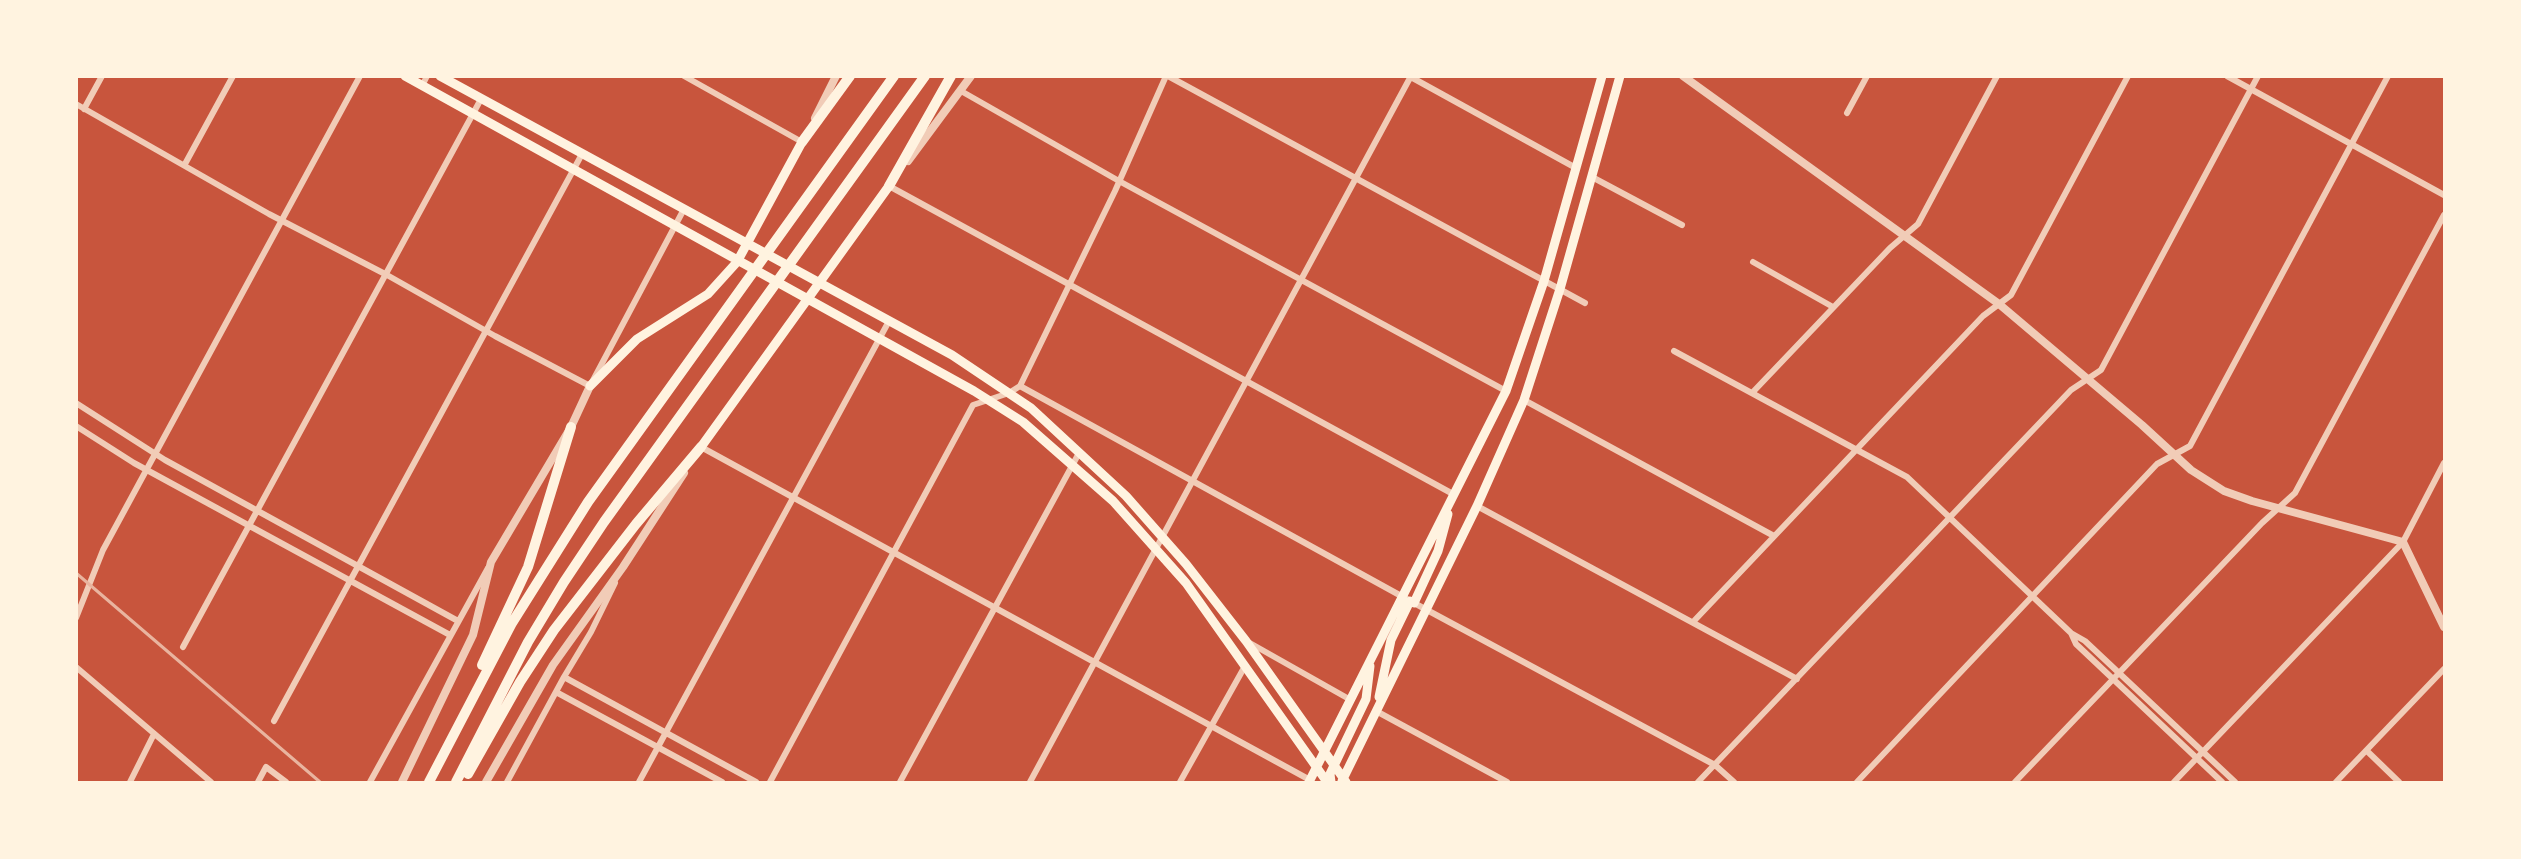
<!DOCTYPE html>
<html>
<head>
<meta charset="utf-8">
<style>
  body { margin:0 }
  #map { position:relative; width:2521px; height:859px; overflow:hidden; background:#c8553d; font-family:Montserrat,sans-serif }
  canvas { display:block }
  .frame { position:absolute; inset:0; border:78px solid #fff3e0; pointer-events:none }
</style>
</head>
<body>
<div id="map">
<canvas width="2521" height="859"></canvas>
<div class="frame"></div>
</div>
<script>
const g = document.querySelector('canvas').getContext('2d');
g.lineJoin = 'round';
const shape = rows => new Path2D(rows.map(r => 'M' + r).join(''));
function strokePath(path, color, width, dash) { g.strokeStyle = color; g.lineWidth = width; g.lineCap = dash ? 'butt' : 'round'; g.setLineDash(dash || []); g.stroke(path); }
strokePath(shape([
  [684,76,802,142],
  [1168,76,1585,303],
  [1409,76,1576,168],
  [2227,76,2444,195],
  [422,86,427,76],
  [961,91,1119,181,1506,391],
  [76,104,269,214,387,275,495,336,590,386,684,209],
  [84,109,102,76],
  [1847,113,1867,76],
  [185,164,233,76],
  [1592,177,1682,225],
  [889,186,1453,494],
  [1753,262,1833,307],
  [1674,351,1907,477,2071,633,2085,641,2235,782],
  [1020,386,1414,603,1715,765,1734,782],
  [1752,393,1890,248,1918,224,1997,76],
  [1524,400,1774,536],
  [76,403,165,460,458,621],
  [76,426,134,463,450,635],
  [701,447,1310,780],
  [1477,506,1797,679],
  [76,618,103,550,360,76],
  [1693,622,1983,316,2011,295,2128,76],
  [2071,633,2076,644,2222,782],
  [1248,642,1349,699],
  [183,647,481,99],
  [76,667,211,782],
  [564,677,756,782],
  [556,692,722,782],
  [1376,711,1507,782],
  [274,721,582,154],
  [2367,751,2399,782],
  [130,782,154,734],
  [258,782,266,767,286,782],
  [370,782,488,568],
  [507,782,564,677,591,632,615,583],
  [639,782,889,321],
  [770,782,973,405,1009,393,1020,386,1115,191,1166,76],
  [900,782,1079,453],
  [1030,782,1411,76],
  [1180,782,1245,666],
  [1698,782,2071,390,2101,370,2258,76],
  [1857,782,2157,464,2190,446,2388,76],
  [2015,782,2262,523,2295,493,2444,215],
  [2174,782,2403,542,2444,463],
  [2336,782,2444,669]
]), '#f1ccb7', 6);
strokePath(shape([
  [1683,76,1999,304,2142,425,2191,470,2224,491,2252,501,2403,542,2444,627],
  [815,118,836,76],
  [908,161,971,76],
  [402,782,473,635,491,562,571,427,590,386],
  [486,782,553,665,623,567,684,473]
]), '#f1ccb7', 8);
strokePath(shape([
  [405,76,974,391,1023,422,1113,501,1186,583,1327,782],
  [440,76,952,355,1031,408,1126,496,1186,564,1246,641,1346,782],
  [590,386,637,339,708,294,737,262,802,142],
  [701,447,889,186],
  [1414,603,1438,551,1448,514],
  [1379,697,1391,640,1410,601],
  [1342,781,1477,506,1524,400,1560,289,1620,76],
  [1309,782,1506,391,1544,281,1602,76],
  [1331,782,1330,774,1366,699,1370,666]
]), '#fff3e0', 9);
strokePath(shape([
  [802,142,850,76],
  [889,186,951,76],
  [482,665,528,567,571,427],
  [468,774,520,682,554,630,636,524,701,447],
  [429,782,512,623,588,502,894,76],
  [456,782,528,642,564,582,604,522,925,76]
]), '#fff3e0', 10);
strokePath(shape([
  [76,573,320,782]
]), '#e9b49f', 3);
</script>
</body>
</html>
